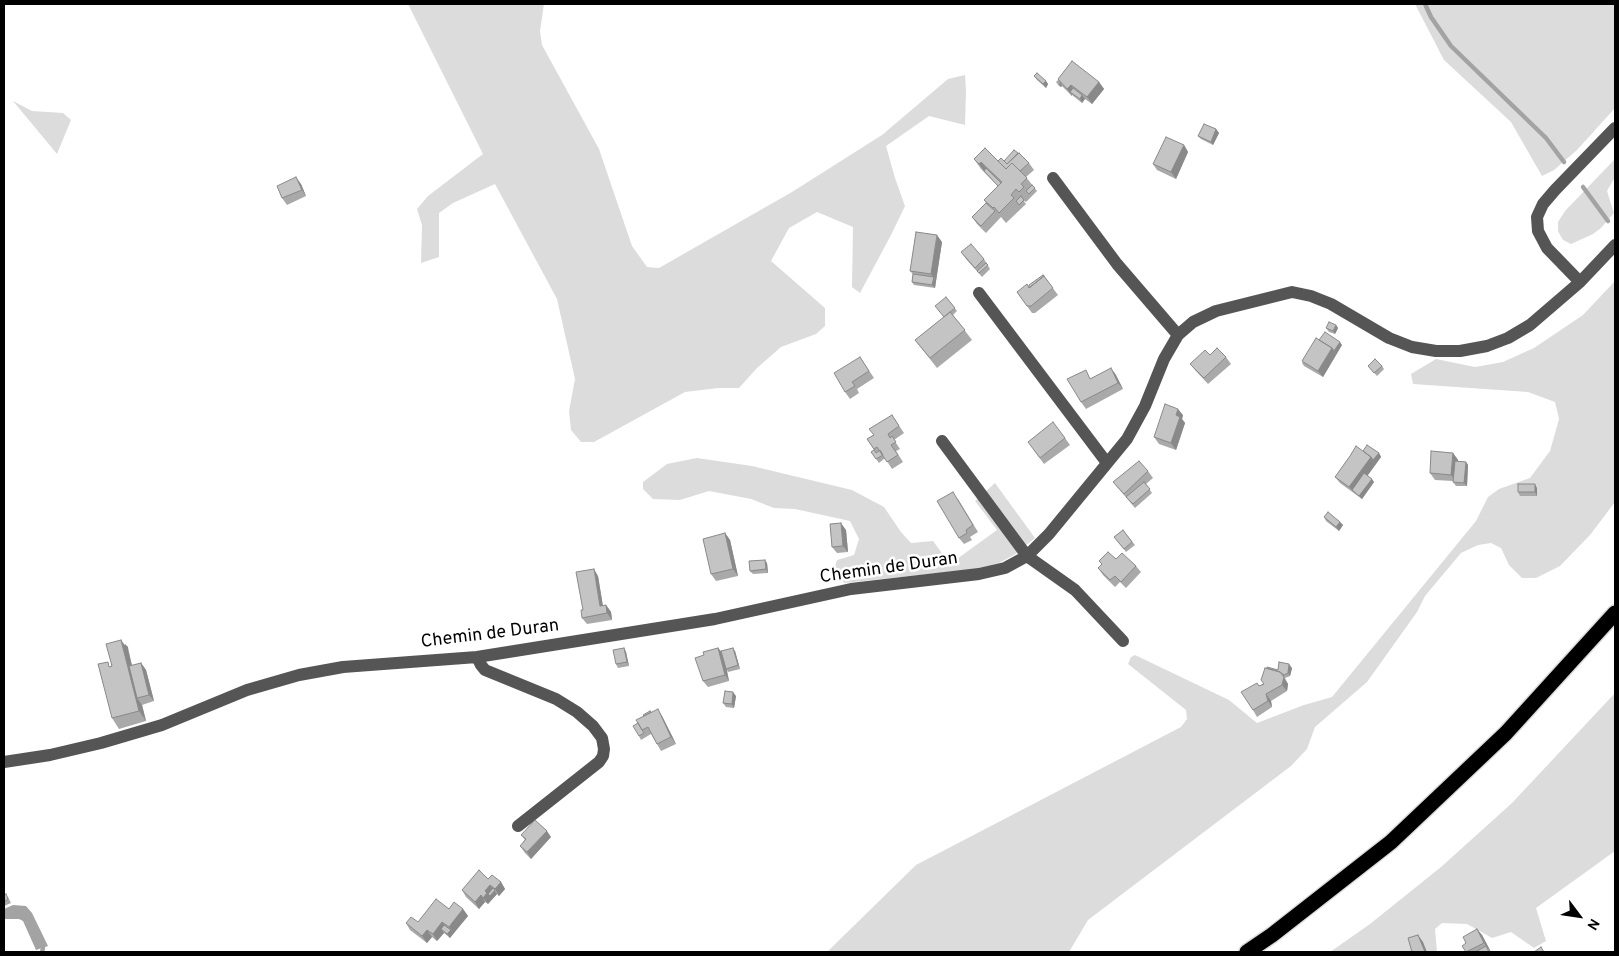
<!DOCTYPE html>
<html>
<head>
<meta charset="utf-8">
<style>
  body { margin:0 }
  #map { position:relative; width:1619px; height:956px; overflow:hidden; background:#fff; font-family:Overpass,sans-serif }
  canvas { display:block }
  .frame { position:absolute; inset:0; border:5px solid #000; pointer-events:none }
  .north { position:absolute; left:1554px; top:891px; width:50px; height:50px; -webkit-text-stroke:4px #fff; paint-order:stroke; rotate:121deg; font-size:14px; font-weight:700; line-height:20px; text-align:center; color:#000 }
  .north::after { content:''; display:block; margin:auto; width:18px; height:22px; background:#000; clip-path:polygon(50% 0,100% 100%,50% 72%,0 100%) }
</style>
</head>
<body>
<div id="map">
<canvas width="1619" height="956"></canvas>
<div class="frame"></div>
<div class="north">N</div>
</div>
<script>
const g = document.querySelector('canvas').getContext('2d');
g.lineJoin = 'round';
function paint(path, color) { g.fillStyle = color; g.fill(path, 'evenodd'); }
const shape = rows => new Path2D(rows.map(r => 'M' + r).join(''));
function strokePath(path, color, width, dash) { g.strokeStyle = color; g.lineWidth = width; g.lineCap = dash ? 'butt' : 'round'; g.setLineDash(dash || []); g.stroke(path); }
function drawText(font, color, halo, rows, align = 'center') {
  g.font = font + ' Overpass,sans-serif'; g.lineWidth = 5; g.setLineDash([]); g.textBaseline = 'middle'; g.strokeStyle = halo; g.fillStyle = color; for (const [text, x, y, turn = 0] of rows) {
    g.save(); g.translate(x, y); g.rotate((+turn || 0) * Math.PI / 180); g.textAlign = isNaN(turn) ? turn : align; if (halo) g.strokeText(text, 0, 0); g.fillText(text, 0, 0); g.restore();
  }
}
paint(shape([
  [408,4,544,4,540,31,542,45,599,149,632,246,647,267,659,268,792,192,882,135,948,79,965,75,966,91,965,125,929,116,886,146,895,178,905,206,891,235,860,293,852,287,853,227,817,212,789,228,771,261,825,308,825,326,816,334,781,347,757,368,739,388,718,388,685,392,594,442,581,442,571,430,569,411,575,379,557,299,495,184,453,203,439,213,439,257,421,263,422,225,417,209,428,196,483,154],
  [1415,4,1615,4,1615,108,1577,150,1554,170,1542,176,1511,122,1444,60],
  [13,101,32,111,63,113,71,120,57,154],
  [1615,159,1615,177,1607,191,1614,213,1601,228,1593,234,1571,244,1563,240,1558,231,1558,222,1565,211],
  [1615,281,1615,502,1590,535,1560,566,1536,578,1522,578,1509,565,1501,548,1491,543,1478,545,1461,553,1425,596,1417,612,1367,682,1315,727,1307,749,1291,766,1088,920,1069,952,827,952,916,865,1181,727,1187,719,1186,710,1128,664,1131,657,1135,655,1229,700,1257,723,1304,705,1332,697,1476,521,1488,497,1499,489,1530,478,1550,451,1559,419,1555,402,1528,392,1413,384,1411,374,1436,359,1475,367,1503,362,1534,348,1583,315],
  [697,458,752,466,852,490,884,507,901,532,911,543,933,541,950,564,997,530,975,501,995,483,1035,538,1014,555,999,563,977,569,845,583,833,573,837,560,854,555,859,539,850,521,795,509,774,508,751,499,709,491,680,500,653,499,643,489,643,482,667,464],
  [1615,693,1615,851,1536,908,1546,941,1534,948,1511,932,1492,938,1467,924,1442,923,1435,929,1437,952,1330,952,1370,924,1441,867,1512,803]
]), '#dcdcdc');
paint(shape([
  [13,905,26,906,32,913,48,946,36,950,23,921,19,919,4,919,4,909]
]), '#a3a3a3');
strokePath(shape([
  [1425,4,1431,17,1451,46,1546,138,1564,162],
  [1583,187,1608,221],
  [42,952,43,948]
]), '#a3a3a3', 4.5);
const highway = shape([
  [1247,952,1272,935,1391,842,1506,733,1615,613]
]);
strokePath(highway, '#dbdbdb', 18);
strokePath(shape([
  [1053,178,1117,264,1178,335],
  [1580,282,1547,248,1538,231,1537,217,1543,204,1555,190,1615,128],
  [979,293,1107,463],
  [942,441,1027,556,1075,590,1123,641],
  [477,657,481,665,485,670,556,699,577,712,593,726,602,738,604,749,603,756,599,762,518,826],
  [4,762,50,755,101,743,162,725,247,690,299,675,343,667,477,657,715,619,851,589,979,574,1005,568,1027,556,1049,534,1127,439,1145,406,1164,359,1178,335,1193,322,1216,311,1292,292,1311,296,1331,304,1389,338,1412,347,1436,351,1460,351,1487,346,1508,338,1530,325,1580,282,1615,245]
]), '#555', 12);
strokePath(highway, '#000', 15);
paint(shape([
  [1034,76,1046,81,1048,84,1046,88,1037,80],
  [1058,80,1099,82,1104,89,1092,104,1085,99,1082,103,1072,95,1072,96,1062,86,1061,87,1059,86,1056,82],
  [1216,129,1219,133,1213,145,1201,139,1198,136],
  [1184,145,1188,152,1176,179,1157,170,1153,164],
  [974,159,1029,163,1034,170,1026,177,1037,191,1026,202,1023,200,1026,204,1006,223,1001,217,986,233,977,224,972,217,987,203,984,200,998,186,981,169],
  [301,184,306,196,287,205,282,198],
  [942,242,935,288,914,285,912,282,913,274,910,271],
  [961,252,984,259,990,269,982,277,966,259],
  [1043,275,1058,295,1035,313,1032,313,1017,292,1029,288],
  [946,297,957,311,953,315,972,340,937,368,915,340,944,317],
  [1336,325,1338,328,1335,334,1329,332,1326,328],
  [1319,340,1342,345,1323,377,1304,366,1302,363],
  [1210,355,1226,357,1231,364,1208,384,1195,370,1190,364],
  [860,357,874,378,857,389,859,393,850,399,845,392],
  [1368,366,1382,366,1384,369,1377,376],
  [1114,372,1123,389,1086,409,1081,402,1091,378],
  [892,415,904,433,894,440,900,449,896,451,903,462,892,469,885,458,879,463,871,452,876,453,867,439,873,435],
  [1183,415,1182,419,1185,423,1176,450,1159,444,1154,437],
  [1065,438,1070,445,1044,464,1033,449],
  [1363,451,1379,453,1381,457,1367,476,1374,482,1362,499,1340,483,1335,477],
  [1453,453,1458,460,1458,461,1466,462,1468,465,1467,486,1456,486,1453,482,1453,481,1435,480,1430,473],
  [1148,471,1153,478,1146,484,1152,493,1135,508,1118,488,1113,482],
  [1537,488,1537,496,1520,496,1518,492],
  [958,499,978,532,970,537,972,540,964,544,959,538],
  [1324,517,1340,522,1343,525,1339,531,1326,521],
  [846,530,848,552,837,553,832,547],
  [1123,530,1135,545,1126,552,1114,537],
  [725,533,730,540,738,576,716,581,711,574],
  [1116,559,1136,566,1141,572,1126,588,1120,582,1115,587,1103,575,1098,568,1102,564,1099,561],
  [767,563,768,573,753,574,750,571],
  [598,576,603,606,606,605,611,612,612,620,587,624,582,618,583,610],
  [121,640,124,644,128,647,132,666,141,663,146,670,154,701,142,705,146,721,119,729,112,718,111,666],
  [624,648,626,652,629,666,618,668,616,664],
  [718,648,721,651,735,651,740,669,728,672,727,670,729,681,708,687,703,681,704,655],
  [1292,668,1290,676,1285,678,1288,684,1287,691,1271,701,1272,707,1257,717,1253,710,1259,686,1264,683,1278,670],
  [736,696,734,708,726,707,723,703],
  [651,712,662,716,676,744,661,751,657,744,651,734,641,740,639,736,638,723],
  [521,835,551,837,531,859,525,853,520,846,525,840],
  [488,879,501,882,505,889,499,896,497,894,488,904,485,902,479,909,466,897,462,890],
  [4,895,8,897,11,903,4,906],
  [449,909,463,909,468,916,450,938,444,933,437,941,432,937,427,943,410,930,406,923,418,922],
  [1477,929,1482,935,1491,952,1466,952,1466,943]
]), '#a9a9a9');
paint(shape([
  [1046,81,1048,84,1046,88,1043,84],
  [1060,82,1062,86,1061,87,1059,84],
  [1099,82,1104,89,1092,104,1087,97],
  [1071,85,1075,92,1070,92,1072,95,1072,96,1067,89],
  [1082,95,1085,99,1082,103,1080,99],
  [1216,129,1219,133,1213,145,1211,142],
  [1184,145,1188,152,1176,179,1171,172],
  [981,162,989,172,984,171,979,164],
  [296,177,301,184,306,196,302,190],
  [937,235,942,242,936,281,931,274],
  [934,277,936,281,935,288,932,285],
  [1336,325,1338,328,1335,334,1333,331],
  [1340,342,1342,345,1336,355,1334,351],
  [1332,348,1336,355,1323,377,1318,371],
  [1111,368,1116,375,1123,389,1118,383],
  [1178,409,1183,415,1182,419,1185,423,1176,450,1171,443,1176,415],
  [1379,453,1381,457,1376,464,1373,460],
  [1453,453,1458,460,1456,481,1451,475],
  [1371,457,1376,464,1355,493,1349,487],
  [1466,462,1468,465,1467,486,1464,483],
  [1372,479,1374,482,1362,499,1359,496],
  [1535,484,1537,488,1537,496,1535,492],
  [1340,522,1343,525,1339,531,1336,527],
  [841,523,846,530,848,552,843,546],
  [725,533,730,540,738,576,733,569],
  [765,560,767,563,768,573,766,569],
  [594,569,598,576,604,613,600,606],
  [606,605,611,612,612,620,607,613],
  [121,640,125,646,125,644,128,647,128,650,140,697,137,698,142,705,146,721,139,711],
  [624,648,626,652,629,666,627,662],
  [718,648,723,654,729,681,725,675],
  [733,648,735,651,740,669,738,665],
  [141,663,146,670,154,701,149,695],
  [1289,664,1292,668,1290,676,1288,673],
  [1280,672,1288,684,1287,691,1282,685],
  [733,692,736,696,734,708,732,704],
  [1266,694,1271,701,1272,707,1268,701],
  [658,709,662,716,676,744,671,737],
  [547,831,551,837,531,859,527,852],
  [501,882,505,889,499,896,495,889],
  [490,885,497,894,488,904,483,898,485,891],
  [481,895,485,902,479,909,475,902],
  [463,909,468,916,453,934,449,927],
  [442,922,447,929,441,929,444,933,437,941,433,934],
  [1477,929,1482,935,1491,952,1484,943],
  [427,930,432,937,427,943,422,936],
  [451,930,453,934,450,938,447,934],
  [1418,935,1423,942,1427,952,1425,952]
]), '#898989');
const building = shape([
  [1072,61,1099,82,1087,97,1071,85,1067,89,1058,79,1072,61],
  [1037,73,1046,81,1043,84,1034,76,1037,73],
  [1073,88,1082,95,1080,99,1070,92,1073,88],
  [1204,124,1216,129,1211,142,1198,136,1204,124],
  [1166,137,1184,145,1171,172,1153,164,1166,137],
  [985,148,1006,169,1012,163,1027,178,1021,184,1024,187,1019,192,1016,189,1011,195,1014,198,999,213,994,207,993,208,984,200,1002,182,981,162,979,164,974,159,985,148],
  [1014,150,1018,153,1007,164,1004,161,1014,150],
  [1019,153,1029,163,1020,171,1012,163,1006,169,998,161,1001,158,1007,164,1019,153],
  [986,168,1001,183,998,186,984,171,986,168],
  [296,177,302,190,282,198,277,186,296,177],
  [1032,185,1035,188,1029,194,1026,191,1032,185],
  [1021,196,1024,200,1019,205,1016,201,1021,196],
  [986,203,995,211,981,226,972,217,986,203],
  [916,232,937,235,931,274,910,271,916,232],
  [971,244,984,259,975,268,961,252,971,244],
  [986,263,988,265,979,273,977,271,986,263],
  [913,274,934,277,932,285,912,282,913,274],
  [1043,275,1044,276,1029,288,1029,285,1043,275],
  [1044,276,1053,288,1031,306,1027,306,1017,292,1027,284,1029,288,1044,276],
  [946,297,955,308,944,317,935,306,946,297],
  [950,312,965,330,930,358,915,340,950,312],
  [1329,322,1336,325,1333,331,1326,328,1329,322],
  [1325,332,1340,342,1334,351,1332,348,1319,340,1325,332],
  [1316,338,1332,348,1318,371,1302,361,1316,338],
  [1217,348,1226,357,1204,378,1190,364,1205,350,1210,355,1217,348],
  [860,357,869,371,852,382,855,386,845,392,834,373,860,357],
  [1375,359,1382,366,1374,373,1368,366,1375,359],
  [1111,368,1118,383,1081,402,1067,379,1086,370,1090,379,1111,368],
  [1165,404,1178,409,1176,415,1180,417,1171,443,1154,437,1165,404],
  [892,415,899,426,888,434,890,438,892,436,896,442,891,445,898,455,887,462,877,447,874,449,867,439,874,435,869,429,892,415],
  [1053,422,1065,438,1040,458,1028,442,1053,422],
  [1367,445,1379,453,1373,460,1371,457,1363,451,1367,445],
  [1356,446,1371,457,1349,487,1335,477,1350,456,1356,446],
  [874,450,876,453,880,450,883,455,876,459,871,452,874,450],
  [1431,451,1453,453,1451,475,1430,473,1431,451],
  [1139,461,1148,471,1124,494,1113,482,1139,461],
  [1455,461,1466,462,1464,483,1453,482,1455,461],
  [1364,473,1372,479,1359,496,1352,490,1364,473],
  [1144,482,1150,489,1133,504,1126,497,1144,482],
  [1518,484,1535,484,1535,492,1518,492,1518,484],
  [953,492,973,525,966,530,967,533,959,538,937,501,953,492],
  [1328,512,1340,522,1336,527,1324,517,1328,512],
  [841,523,843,546,832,547,830,524,841,523],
  [1123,530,1132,542,1124,549,1114,537,1123,530],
  [725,533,733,569,711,574,703,539,725,533],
  [1108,552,1116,559,1122,553,1136,566,1121,582,1115,576,1110,580,1098,568,1102,564,1099,561,1108,552],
  [765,560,766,569,750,571,749,561,765,560],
  [594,569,600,606,606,605,607,613,582,618,581,610,583,610,576,572,594,569],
  [121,640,139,711,112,718,98,664,108,662,109,667,112,666,106,644,121,640],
  [624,648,627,662,616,664,613,650,624,648],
  [718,648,725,675,703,681,695,658,704,655,703,652,718,648],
  [733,648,738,665,726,669,721,651,733,648],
  [1279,662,1289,664,1288,673,1284,675,1280,672,1267,668,1267,667,1278,670,1279,662],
  [141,663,149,695,137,698,129,666,141,663],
  [1265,668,1280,672,1284,677,1282,685,1266,694,1268,701,1253,710,1241,692,1257,683,1259,686,1264,684,1261,680,1265,668],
  [725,691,733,692,732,704,723,703,725,691],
  [658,709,671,737,657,744,648,727,642,730,636,720,658,709],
  [650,711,651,712,644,716,643,715,650,711],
  [638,723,644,733,639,736,633,726,638,723],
  [535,820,547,831,527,852,520,846,526,839,521,835,535,820],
  [479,870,488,879,492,875,501,882,495,889,490,885,485,891,487,893,483,898,481,895,475,902,462,890,479,870],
  [493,888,495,890,490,896,488,894,493,888],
  [6,894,8,899,4,902,4,895,6,894],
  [436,899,449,909,454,902,463,909,449,927,442,922,433,934,427,930,422,936,406,923,411,917,418,922,436,899],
  [444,925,451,930,447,934,441,929,444,925],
  [1477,929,1484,943,1466,952,1462,946,1466,943,1463,937,1477,929],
  [1418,935,1425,952,1412,952,1408,938,1418,935],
  [1486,946,1489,952,1475,952,1486,946],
  [1541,947,1544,952,1534,952,1541,947]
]);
paint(building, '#c4c4c4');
strokePath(building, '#898989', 1);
drawText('18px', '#000', '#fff', [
  ["Chemin de Duran",889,569,-8],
  ["Chemin de Duran",490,635,-7]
]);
</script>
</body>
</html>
